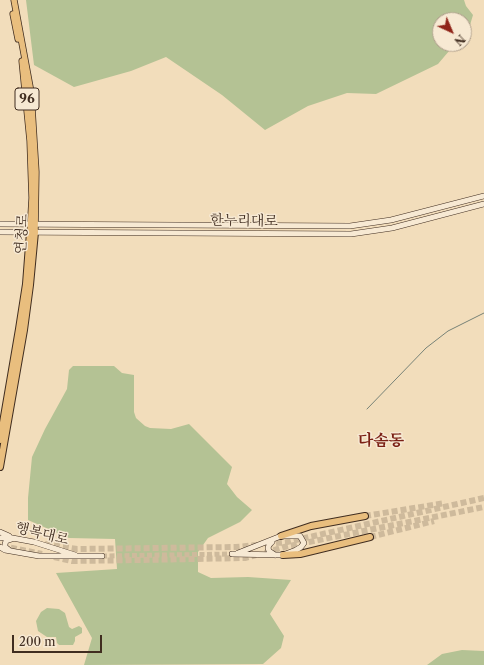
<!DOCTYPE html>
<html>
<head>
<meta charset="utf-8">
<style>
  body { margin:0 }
  #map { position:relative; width:484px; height:665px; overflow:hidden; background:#f2ddbb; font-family:"Libre Caslon Text",serif }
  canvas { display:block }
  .north { position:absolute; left:432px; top:12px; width:40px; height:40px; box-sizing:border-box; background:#f7e9d3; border:1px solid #ae9e8b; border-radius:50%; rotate:136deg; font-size:11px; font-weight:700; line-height:16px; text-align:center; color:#402d20 }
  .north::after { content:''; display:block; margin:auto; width:14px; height:18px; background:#8f2418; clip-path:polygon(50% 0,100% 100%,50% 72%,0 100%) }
  .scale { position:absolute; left:12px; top:635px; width:90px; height:18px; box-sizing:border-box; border:2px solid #402d20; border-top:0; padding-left:5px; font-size:12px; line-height:14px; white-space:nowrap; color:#402d20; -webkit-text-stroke:3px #f7e9d3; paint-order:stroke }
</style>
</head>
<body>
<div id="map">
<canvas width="484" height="665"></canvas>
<div class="north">N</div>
<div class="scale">200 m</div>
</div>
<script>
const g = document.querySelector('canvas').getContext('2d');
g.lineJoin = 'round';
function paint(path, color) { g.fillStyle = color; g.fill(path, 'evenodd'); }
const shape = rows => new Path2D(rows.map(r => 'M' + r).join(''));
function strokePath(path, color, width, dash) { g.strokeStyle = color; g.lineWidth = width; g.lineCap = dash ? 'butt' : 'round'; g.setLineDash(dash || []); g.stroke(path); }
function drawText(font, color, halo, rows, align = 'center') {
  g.font = font + ' "Libre Caslon Text","Noto Serif KR",serif'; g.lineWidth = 3; g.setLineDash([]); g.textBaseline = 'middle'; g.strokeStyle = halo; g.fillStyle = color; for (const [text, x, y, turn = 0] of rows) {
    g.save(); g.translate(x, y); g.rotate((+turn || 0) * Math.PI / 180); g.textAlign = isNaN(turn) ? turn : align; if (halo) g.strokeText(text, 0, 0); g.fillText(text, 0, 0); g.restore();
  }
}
paint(shape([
  [26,0,464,0,466,6,473,15,470,25,464,33,464,20,440,20,440,44,455,44,438,64,376,94,347,93,308,106,265,130,222,95,166,57,131,71,74,87,34,65],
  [73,366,114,366,122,373,134,375,134,412,136,418,145,426,150,428,171,429,189,424,232,467,227,484,237,497,252,510,240,522,208,538,198,552,198,572,211,578,248,577,291,580,270,614,284,636,281,648,263,664,84,665,92,638,56,573,117,569,115,539,69,538,28,520,28,498,32,457,45,429,67,389,69,370],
  [47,608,59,609,65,613,69,627,72,629,79,626,82,628,82,633,75,637,75,641,73,645,59,645,57,643,56,637,47,637,38,631,36,621,41,612],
  [462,650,484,651,484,665,427,665,442,654]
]), '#b4c294');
strokePath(shape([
  [367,409,426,348,448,331,484,313]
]), '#778277', 1);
strokePath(shape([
  [102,556,232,554]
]), '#ceba9c', 5, [5, 2.5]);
strokePath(shape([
  [365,516,445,503],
  [370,537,434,521],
  [45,544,77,549,236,547,257,545],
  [267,544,287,542,484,498],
  [2,546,42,554],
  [265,553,284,547,484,507],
  [54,557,72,561,140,560,245,558,256,555]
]), '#ceba9c', 6, [6, 3]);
const secondary = shape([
  [0,224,350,226,391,220,484,196],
  [0,232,351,234,392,228,484,204],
  [0,532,9,536],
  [0,538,7,537,34,542,75,555],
  [272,542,269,545,268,548,269,551,275,555],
  [0,547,5,550,39,556,102,556],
  [9,550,5,547,5,544,6,541,12,539],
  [232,554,283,555,296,550,301,547,304,543,300,536,281,536,238,553]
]);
const primary = shape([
  [14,0,31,92,36,172,35,232],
  [13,14,18,39],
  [22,61,30,141,32,198,30,232]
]);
const highway = shape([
  [0,440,19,329,26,284,30,232],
  [0,467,24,330,30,285,35,232],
  [281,536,311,526,365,516],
  [283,555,300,554,370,537]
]);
strokePath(secondary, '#402d20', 6);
strokePath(primary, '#402d20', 7);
strokePath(highway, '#402d20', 8);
strokePath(secondary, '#f7e9d3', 5);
strokePath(primary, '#e9be7e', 5.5);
strokePath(highway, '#e9be7e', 6);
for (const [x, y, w] of [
  [27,99,24]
]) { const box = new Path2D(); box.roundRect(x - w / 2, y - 11, w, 22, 3); g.fillStyle = '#f7e9d3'; g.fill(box); strokePath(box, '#402d20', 1); }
drawText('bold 13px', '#402d20', null, [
  ["96",27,99]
]);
drawText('14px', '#402d20', '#f7e9d3', [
  ["한누리대로",244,221,1],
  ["연청로",22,234,-87],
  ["행복대로",42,534,14]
]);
drawText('bold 16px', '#7a1f14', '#f7e9d3', [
  ["다솜동",381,441]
]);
</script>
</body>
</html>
